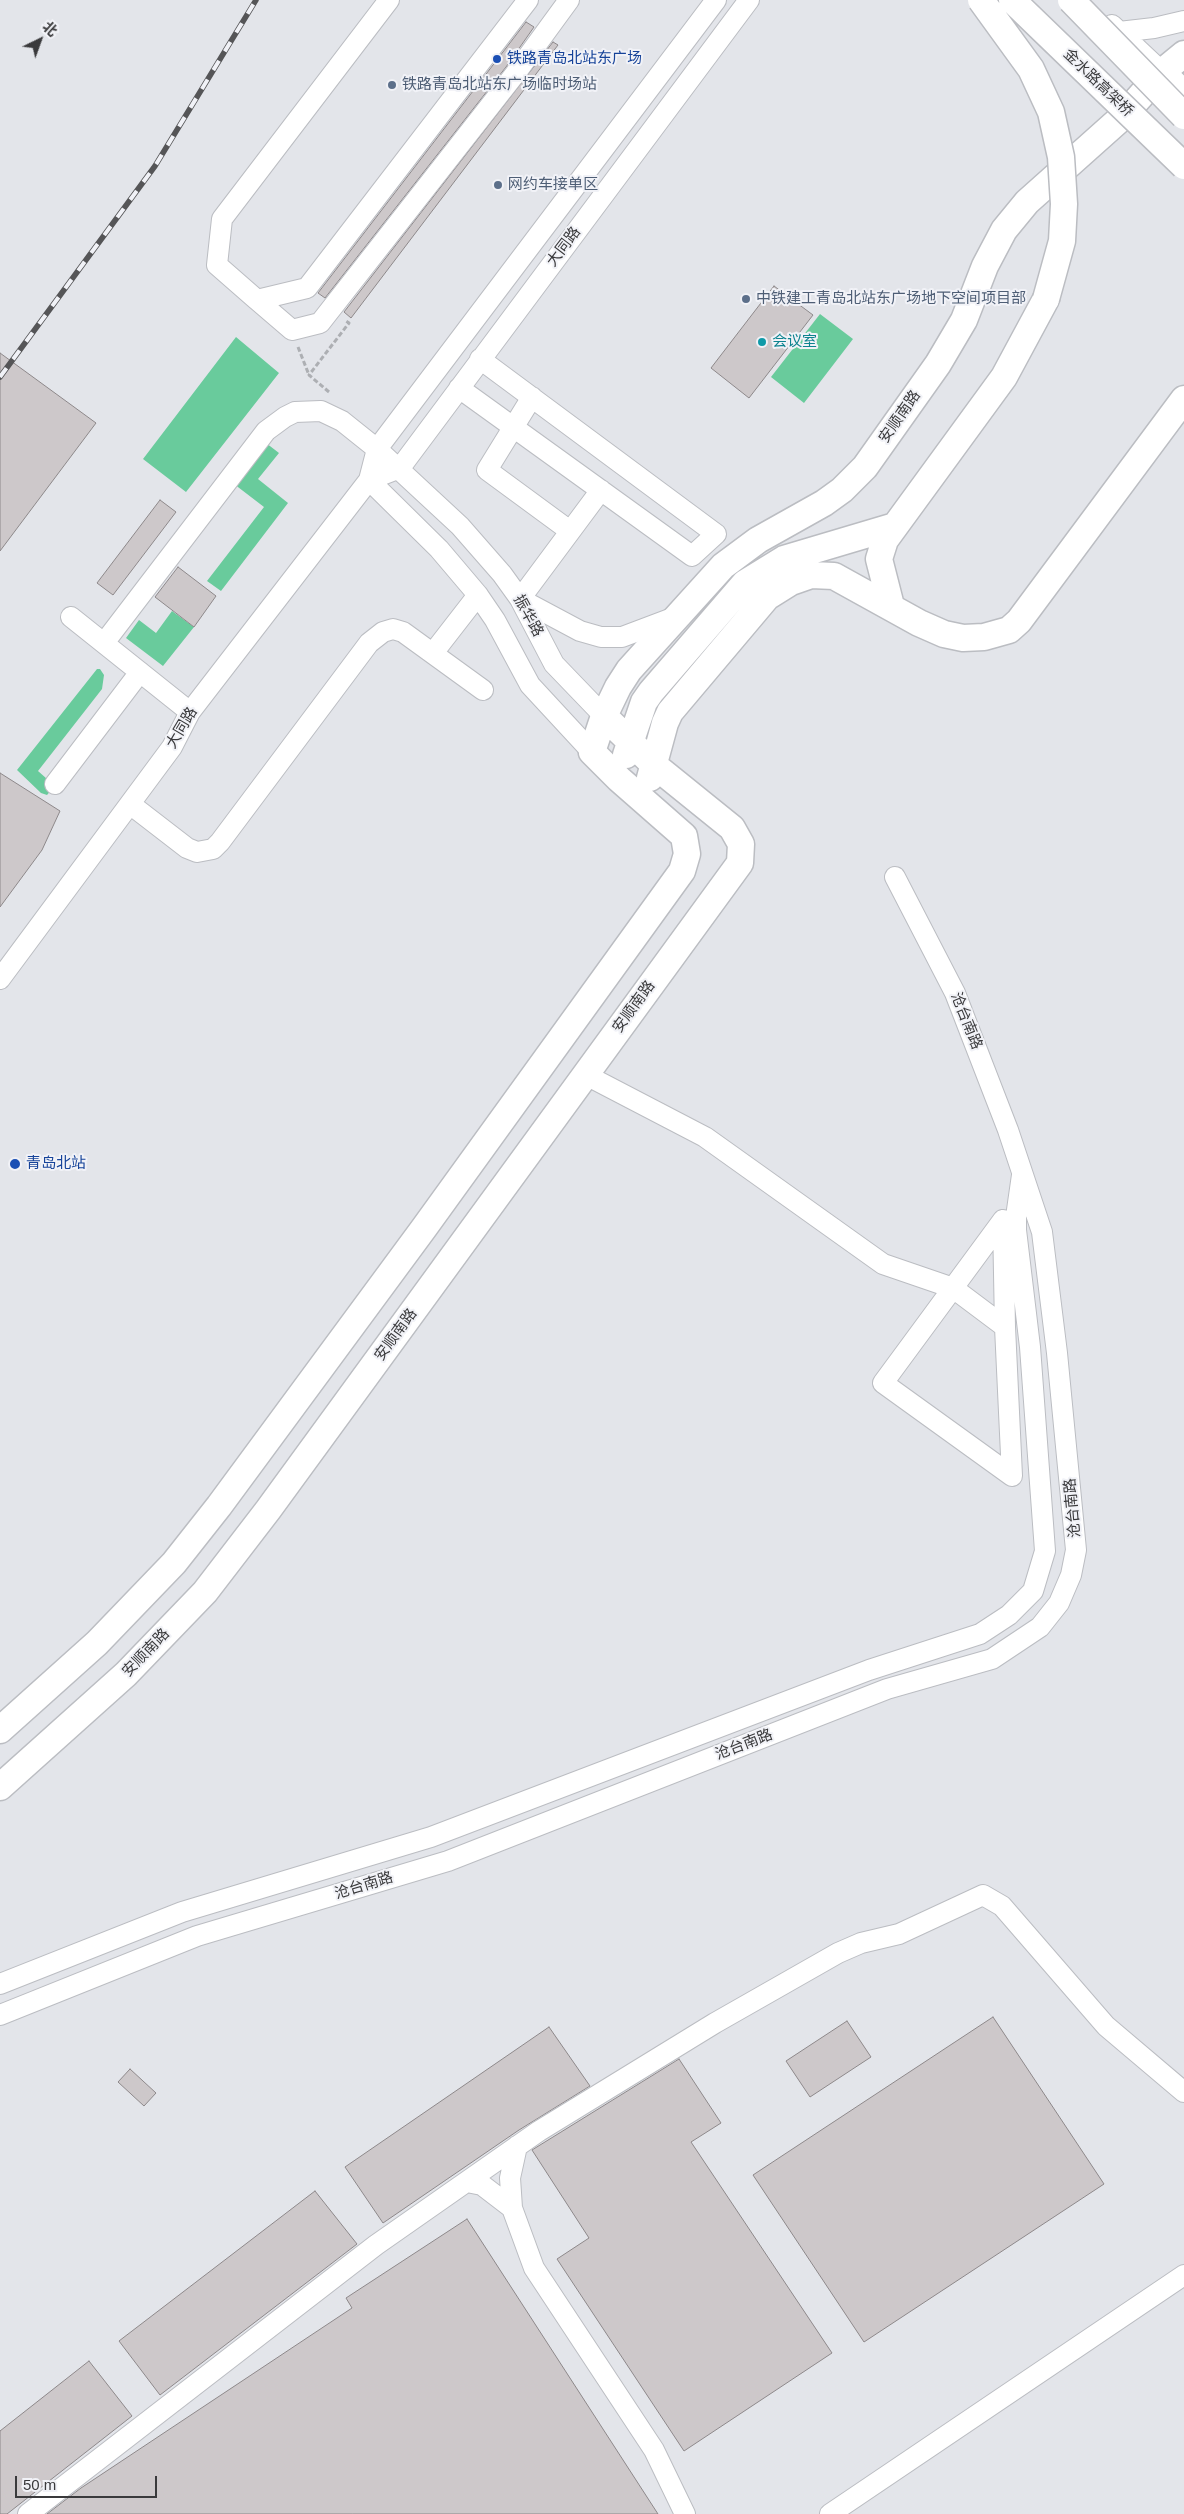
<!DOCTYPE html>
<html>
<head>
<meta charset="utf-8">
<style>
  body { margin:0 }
  #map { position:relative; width:1184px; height:2514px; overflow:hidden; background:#e3e5ea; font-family:Helvetica,"Noto Sans SC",sans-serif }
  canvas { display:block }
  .north { position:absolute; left:15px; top:15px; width:50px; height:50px; -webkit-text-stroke:4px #f1f2f7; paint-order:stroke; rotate:42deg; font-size:14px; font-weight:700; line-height:20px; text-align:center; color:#3a3a3c }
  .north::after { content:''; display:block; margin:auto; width:18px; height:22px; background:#3a3a3c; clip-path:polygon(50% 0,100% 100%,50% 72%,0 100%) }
  .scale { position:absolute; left:15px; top:2476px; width:142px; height:22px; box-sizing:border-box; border:2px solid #3a3a3c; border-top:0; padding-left:6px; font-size:15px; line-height:18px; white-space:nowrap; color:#3a3a3c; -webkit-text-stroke:4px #f1f2f7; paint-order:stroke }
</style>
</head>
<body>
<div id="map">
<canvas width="1184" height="2514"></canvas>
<div class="north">北</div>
<div class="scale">50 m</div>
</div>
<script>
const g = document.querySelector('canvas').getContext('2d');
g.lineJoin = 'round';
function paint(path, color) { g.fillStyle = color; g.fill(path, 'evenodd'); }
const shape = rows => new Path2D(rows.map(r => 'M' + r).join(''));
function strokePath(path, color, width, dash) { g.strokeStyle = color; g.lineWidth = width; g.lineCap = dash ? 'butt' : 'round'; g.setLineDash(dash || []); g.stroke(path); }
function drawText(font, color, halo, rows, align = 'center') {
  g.font = font + ' Helvetica,"Noto Sans SC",sans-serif'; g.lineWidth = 4; g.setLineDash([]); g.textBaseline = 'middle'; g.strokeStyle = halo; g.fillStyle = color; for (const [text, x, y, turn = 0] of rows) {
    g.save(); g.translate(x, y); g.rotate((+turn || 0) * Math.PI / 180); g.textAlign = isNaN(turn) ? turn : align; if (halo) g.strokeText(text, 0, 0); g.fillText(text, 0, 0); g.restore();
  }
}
paint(shape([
  [820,314,853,339,804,403,771,377],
  [236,337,279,373,186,492,143,459],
  [266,443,279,453,258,479,288,503,221,591,207,581,264,507,234,484],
  [172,611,194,627,163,666,126,638,139,620,156,633],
  [97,669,100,669,104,675,102,689,38,771,55,786,47,795,41,793,17,770]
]), '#69cb9c');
const building = shape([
  [526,22,534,27,506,67,325,298,318,293,526,22],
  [553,42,558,45,351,318,344,312,553,42],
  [774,286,813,315,749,398,711,368,774,286],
  [0,353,96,423,0,551,0,353],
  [160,500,176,512,113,595,97,583,160,500],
  [178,567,216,596,194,627,155,597,178,567],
  [0,773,60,811,42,850,0,907,0,773],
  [993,2017,1104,2184,864,2342,753,2175,993,2017],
  [847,2021,871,2057,810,2097,786,2061,847,2021],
  [549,2027,590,2086,519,2130,383,2223,345,2167,549,2027],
  [679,2059,721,2123,691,2142,832,2353,684,2451,557,2259,589,2238,532,2150,679,2059],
  [130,2069,156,2093,144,2106,118,2082,130,2069],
  [315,2191,357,2244,160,2395,119,2341,315,2191],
  [467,2219,658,2514,47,2514,81,2488,352,2308,346,2298,467,2219],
  [89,2361,132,2416,7,2514,0,2514,0,2431,89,2361]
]);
paint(building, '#cdc8ca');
strokePath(building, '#8d888a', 1);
const minor = shape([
  [389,0,222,219,217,265,257,300,307,288,528,0],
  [1112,25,1162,72],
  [1119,32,1154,28,1184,21],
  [257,300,292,330,320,323,515,74,569,0],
  [459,388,692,556,716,534,480,359],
  [532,397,487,470,570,531],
  [601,490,520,599,580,631,601,637,622,637,675,617],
  [71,617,190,712],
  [104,643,266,431,285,417,295,412,321,411,342,421,377,449,460,526,502,574,520,599,554,664,604,716],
  [433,653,478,595],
  [592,752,530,685,495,620,478,595,439,549,369,480,377,449,716,0],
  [55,784,140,672],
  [130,804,187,848,197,852,213,849,220,842,369,643,383,632,393,629,403,632,483,690],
  [0,979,172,747,190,712,369,480,400,468,749,0],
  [584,1074,705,1137,883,1264,953,1288,1005,1327],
  [1003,1220,1005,1327,1012,1476,883,1383,1003,1220],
  [0,1984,182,1912,431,1837,869,1670,980,1634,1009,1615,1033,1591,1045,1551,1030,1347,1016,1230,1016,1217,1022,1175],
  [0,2015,197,1936,448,1861,887,1689,992,1659,1040,1627,1059,1603,1071,1575,1076,1550,1057,1353,1042,1232,1008,1130,955,993,895,877],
  [517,2146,510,2178,512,2208,534,2268,654,2450,685,2514],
  [467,2182,482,2185,512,2208],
  [28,2514,376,2245,539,2131,715,2023,838,1953,861,1943,899,1934,983,1895,1002,1906,1106,2026,1184,2092],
  [830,2514,1184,2275]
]);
const major = shape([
  [1162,72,1184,94],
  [891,606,879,559,885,540,1004,377,1046,299],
  [626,755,644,702,651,692,745,583,784,559,895,526],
  [650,778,665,723,670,712,767,597,791,582,811,575,834,576,919,623,944,634,963,638,984,637,1009,630,1019,621,1184,399],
  [0,1730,97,1643,174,1563,219,1506,424,1228,682,871,687,854,684,836,619,779,592,752,604,716,618,687,629,670,723,566,758,540,824,503,842,490,865,467,938,364,964,320,985,266,1004,230,1027,202,1120,119,1162,72,1184,54],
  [0,1787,126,1674,205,1592,268,1510,740,863,741,844,732,828,654,765,604,716]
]);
strokePath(minor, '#bbbdc2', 22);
strokePath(major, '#bbbdc2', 29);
strokePath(shape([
  [298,347,309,375],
  [329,392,309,375,349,323,346,321]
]), '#adafb3', 3, [5, 2.5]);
strokePath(minor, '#fff', 20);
strokePath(major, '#fff', 26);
const rail = shape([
  [0,377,155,166,256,0]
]);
strokePath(rail, '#555557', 5.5);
strokePath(rail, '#f1f2f7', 4, [11]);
const majorBridge = shape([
  [981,0,1031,69,1051,112,1061,157,1064,204,1062,241,1046,299],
  [1012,0,1184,166],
  [1071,0,1184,116]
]);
strokePath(majorBridge, '#bbbdc2', 29, []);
strokePath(majorBridge, '#fff', 26);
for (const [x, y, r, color] of [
  [497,59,5,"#1a4fb4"],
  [392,85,5,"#5c6f8a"],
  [498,185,5,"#5c6f8a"],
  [746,299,5,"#5c6f8a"],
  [762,342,5,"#0f9aa8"],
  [15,1164,6,"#1a4fb4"]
]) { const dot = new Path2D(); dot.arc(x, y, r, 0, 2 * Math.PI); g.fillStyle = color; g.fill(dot); strokePath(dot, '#f1f2f7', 2); }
drawText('15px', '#164399', '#f1f2f7', [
  ["铁路青岛北站东广场",507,59],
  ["青岛北站",26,1164]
], 'left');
drawText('15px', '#3a3a3c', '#f1f2f7', [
  ["金水路高架桥",1098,83,44],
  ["大同路",564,247,-53],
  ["安顺南路",900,417,-55],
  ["振华路",528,616,61],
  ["大同路",182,728,-59],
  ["安顺南路",634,1007,-54],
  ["沧台南路",966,1021,68],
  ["安顺南路",396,1335,-54],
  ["沧台南路",1073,1508,-95],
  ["安顺南路",146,1653,-46],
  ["沧台南路",744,1745,-21],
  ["沧台南路",364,1886,-17]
]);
drawText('15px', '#4e5e75', '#f1f2f7', [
  ["铁路青岛北站东广场临时场站",402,85],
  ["网约车接单区",508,185],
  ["中铁建工青岛北站东广场地下空间项目部",756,299]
], 'left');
drawText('15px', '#0d838f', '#f1f2f7', [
  ["会议室",772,342]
], 'left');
</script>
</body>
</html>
